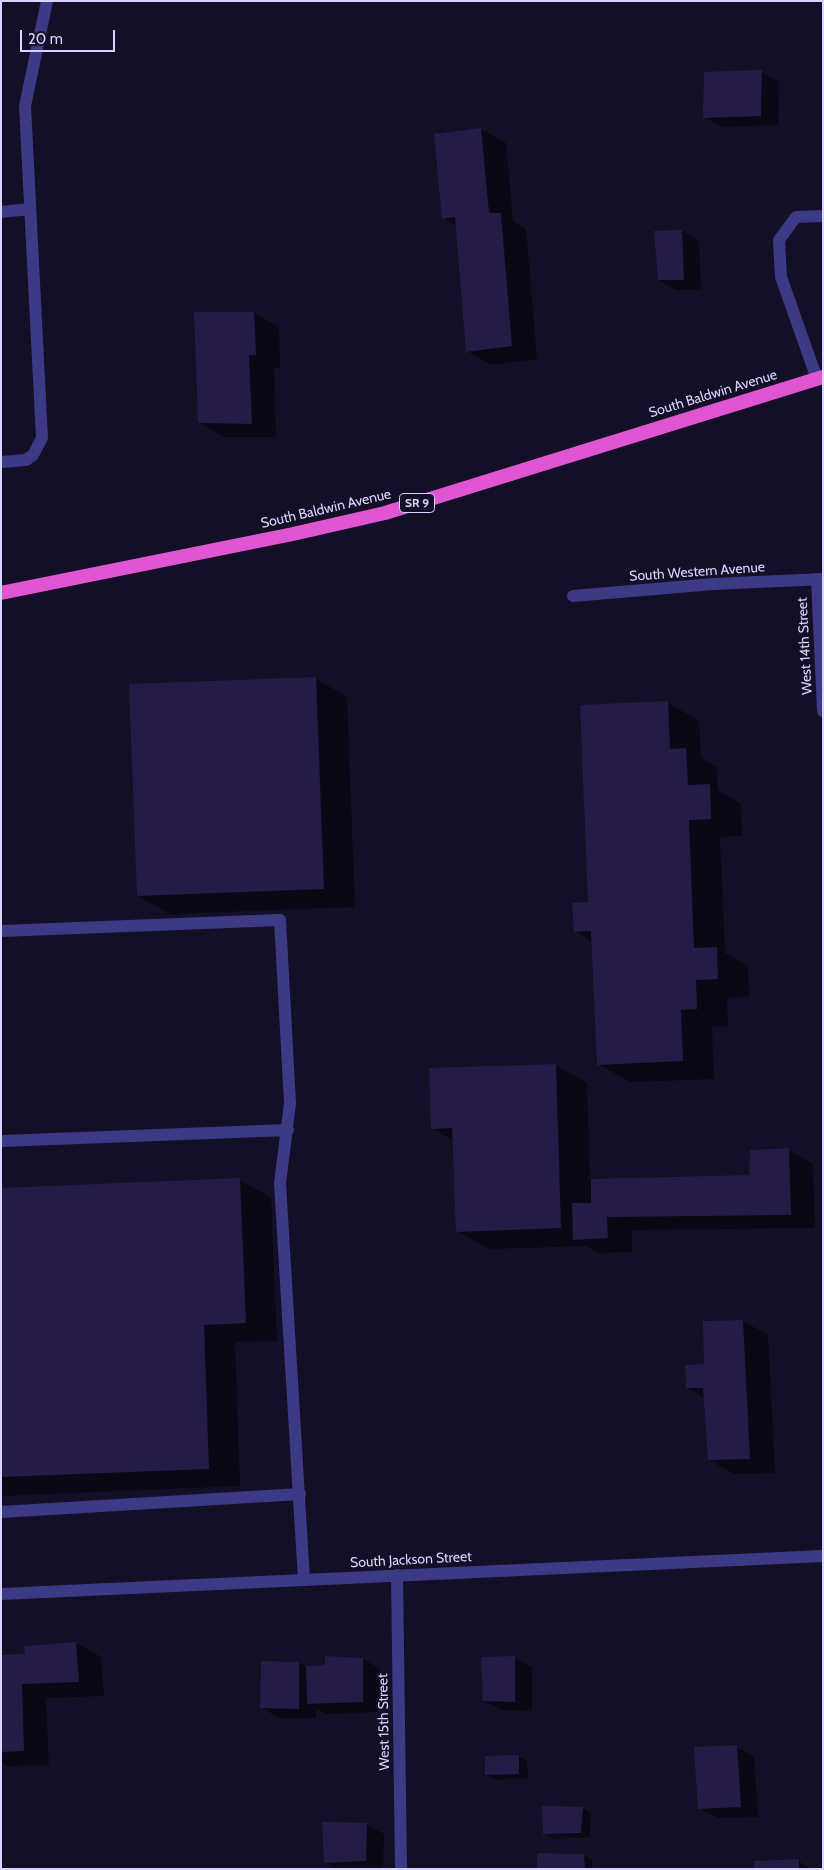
<!DOCTYPE html>
<html>
<head>
<meta charset="utf-8">
<style>
  body { margin:0 }
  #map { position:relative; width:824px; height:1870px; overflow:hidden; background:#130f26; font-family:Cabin,sans-serif }
  canvas { display:block }
  .frame { position:absolute; inset:0; border:2px solid #d9d4ff; pointer-events:none }
  .scale { position:absolute; left:20px; top:30px; width:95px; height:22px; box-sizing:border-box; border:2px solid #d9d4ff; border-top:0; padding-left:6px; font-size:15px; line-height:18px; white-space:nowrap; color:#d9d4ff; -webkit-text-stroke:4px #130f26; paint-order:stroke }
</style>
</head>
<body>
<div id="map">
<canvas width="824" height="1870"></canvas>
<div class="frame"></div>
<div class="scale">20 m</div>
</div>
<script>
const g = document.querySelector('canvas').getContext('2d');
g.lineJoin = 'round';
function paint(path, color) { g.fillStyle = color; g.fill(path, 'evenodd'); }
const shape = rows => new Path2D(rows.map(r => 'M' + r).join(''));
function strokePath(path, color, width, dash) { g.strokeStyle = color; g.lineWidth = width; g.lineCap = dash ? 'butt' : 'round'; g.setLineDash(dash || []); g.stroke(path); }
function drawText(font, color, halo, rows, align = 'center') {
  g.font = font + ' Cabin,sans-serif'; g.lineWidth = 4; g.setLineDash([]); g.textBaseline = 'middle'; g.strokeStyle = halo; g.fillStyle = color; for (const [text, x, y, turn = 0] of rows) {
    g.save(); g.translate(x, y); g.rotate((+turn || 0) * Math.PI / 180); g.textAlign = isNaN(turn) ? turn : align; if (halo) g.strokeText(text, 0, 0); g.fillText(text, 0, 0); g.restore();
  }
}
paint(shape([
  [762,72,779,82,778,125,722,127,704,117],
  [481,129,506,143,513,221,526,229,537,359,492,365,467,351,457,226,443,218,436,135],
  [682,231,699,241,701,289,676,290,659,280],
  [254,313,279,327,280,368,274,368,276,437,224,437,199,422],
  [316,679,347,697,355,907,170,914,138,896],
  [668,703,699,721,701,758,717,768,718,790,741,804,742,836,720,837,725,953,748,966,749,996,727,998,728,1026,712,1027,714,1079,630,1082,598,1064,593,942,575,931,590,903],
  [555,1065,587,1083,590,1180,750,1177,788,1150,813,1164,815,1228,632,1230,632,1252,599,1253,586,1246,489,1249,457,1231,454,1141,432,1128],
  [240,1180,271,1198,277,1341,235,1342,240,1486,1,1496,1,1189],
  [743,1321,768,1335,775,1473,734,1474,709,1460,705,1398,687,1388],
  [76,1643,101,1657,104,1696,46,1698,49,1765,8,1766,1,1763,1,1656,26,1655],
  [515,1658,532,1667,532,1711,501,1710,484,1700,483,1659],
  [363,1659,380,1669,379,1712,325,1714,316,1708,316,1718,279,1718,262,1708,299,1663,306,1667,326,1666],
  [737,1747,754,1757,758,1817,717,1818,699,1808],
  [518,1756,527,1761,528,1778,495,1780,487,1775],
  [582,1808,591,1813,590,1837,553,1838,544,1833],
  [366,1824,384,1834,383,1869,336,1869,325,1862],
  [584,1855,592,1860,593,1869,539,1869],
  [798,1861,812,1869,755,1869]
]), '#0007');
paint(shape([
  [762,70,761,116,703,118,704,72],
  [481,128,489,213,501,213,512,346,466,352,455,217,442,219,434,134],
  [682,230,684,280,658,280,654,231],
  [194,312,254,312,256,355,249,355,252,424,198,423],
  [316,677,324,889,137,896,129,684],
  [668,701,670,749,686,748,688,785,710,784,711,819,689,820,694,948,717,947,718,979,696,980,697,1009,681,1010,683,1061,597,1065,591,931,574,932,572,903,588,902,580,705],
  [556,1064,561,1228,456,1232,452,1128,431,1129,429,1068],
  [789,1148,791,1215,607,1217,608,1238,573,1240,572,1203,591,1203,591,1179,749,1175,750,1150],
  [240,1178,246,1323,204,1325,209,1469,1,1477,1,1188],
  [743,1320,750,1459,708,1460,703,1388,686,1388,685,1365,704,1364,703,1321],
  [76,1642,79,1682,22,1684,24,1751,1,1752,1,1655,25,1654,24,1646],
  [325,1656,363,1658,363,1702,307,1704,306,1666,325,1665],
  [515,1656,515,1702,483,1701,481,1657],
  [261,1661,299,1662,299,1709,260,1708],
  [737,1745,741,1807,698,1809,694,1747],
  [519,1755,519,1774,485,1775,485,1756],
  [542,1806,583,1807,581,1833,543,1834],
  [322,1822,367,1823,366,1861,324,1863],
  [537,1853,584,1854,585,1869,537,1869],
  [799,1859,799,1869,754,1869,754,1861]
]), '#241b47');
strokePath(shape([
  [1,212,30,209],
  [817,379,781,277,779,240,796,217,823,216],
  [1,462,26,460,33,455,42,438,25,106,47,1],
  [1,931,280,920,290,1103,280,1183,304,1580],
  [1,1141,288,1130],
  [1,1512,300,1494]
]), '#3d3a85', 12);
strokePath(shape([
  [817,579,823,711],
  [573,596,713,584,823,579],
  [397,1575,401,1869],
  [1,1594,823,1556]
]), '#3d3a85', 12);
strokePath(shape([
  [1,593,293,534,385,513,823,377]
]), '#e055d1', 14);
for (const [x, y, w] of [
  [417,503,35]
]) { const box = new Path2D(); box.roundRect(x - w / 2, y - 9.5, w, 19, 4); g.fillStyle = '#130f26'; g.fill(box); strokePath(box, '#d9d4ff', 1); }
drawText('bold 12px', '#d9d4ff', null, [
  ["SR 9",417,503]
]);
drawText('14px', '#d9d4ff', '#130f26', [
  ["South Baldwin Avenue",713,394,-17],
  ["South Baldwin Avenue",326,509,-13],
  ["South Western Avenue",697,572,-4],
  ["West 14th Street",805,646,-93],
  ["South Jackson Street",411,1560,-3],
  ["West 15th Street",384,1722,-91]
]);
</script>
</body>
</html>
